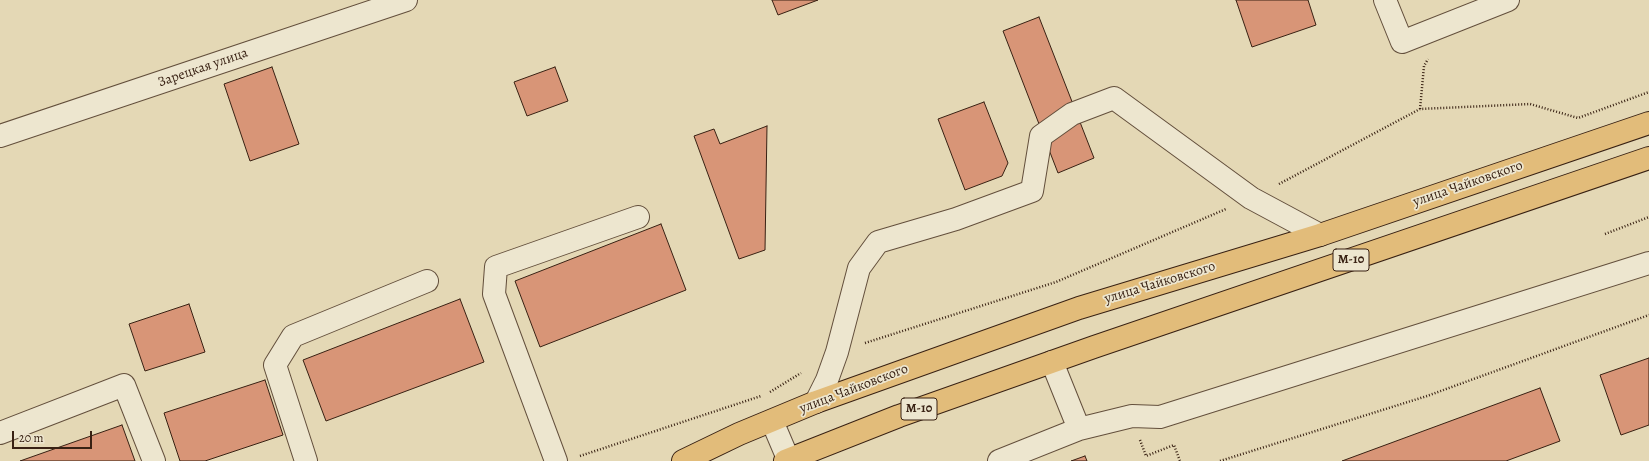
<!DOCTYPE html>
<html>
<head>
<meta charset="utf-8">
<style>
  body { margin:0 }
  #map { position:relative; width:1649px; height:461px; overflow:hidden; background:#e4d8b5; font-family:Alegreya,serif }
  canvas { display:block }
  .scale { position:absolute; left:12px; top:431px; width:80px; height:18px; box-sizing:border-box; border:2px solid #382113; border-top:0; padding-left:5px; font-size:12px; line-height:14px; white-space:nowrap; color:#382113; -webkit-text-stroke:3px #ede6cf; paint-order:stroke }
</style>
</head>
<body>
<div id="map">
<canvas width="1649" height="461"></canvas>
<div class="scale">20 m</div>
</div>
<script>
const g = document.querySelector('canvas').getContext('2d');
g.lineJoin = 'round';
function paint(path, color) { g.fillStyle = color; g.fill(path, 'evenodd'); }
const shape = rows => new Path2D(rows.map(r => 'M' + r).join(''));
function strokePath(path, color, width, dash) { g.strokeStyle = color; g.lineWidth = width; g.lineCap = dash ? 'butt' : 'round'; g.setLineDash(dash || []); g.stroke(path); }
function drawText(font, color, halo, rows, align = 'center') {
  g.font = font + ' Alegreya,serif'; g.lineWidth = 3.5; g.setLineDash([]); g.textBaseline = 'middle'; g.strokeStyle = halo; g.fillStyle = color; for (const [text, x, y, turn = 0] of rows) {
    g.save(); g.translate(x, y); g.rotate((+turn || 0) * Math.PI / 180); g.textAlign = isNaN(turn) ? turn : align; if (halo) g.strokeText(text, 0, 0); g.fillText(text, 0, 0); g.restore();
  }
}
const building = shape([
  [772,0,818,0,778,15,772,0],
  [1236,0,1308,0,1316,25,1252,47,1236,0],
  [1039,17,1094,158,1058,173,1003,31,1039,17],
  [272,67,299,144,250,161,224,84,272,67],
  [555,67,568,101,527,116,514,82,555,67],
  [984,102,1008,163,1002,176,965,190,938,119,984,102],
  [767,126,765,250,739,259,694,136,714,129,720,144,767,126],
  [661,224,686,290,540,347,515,281,661,224],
  [460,299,484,362,326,421,303,360,460,299],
  [189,304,205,352,145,371,129,324,189,304],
  [1649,358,1649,425,1621,435,1600,375,1649,358],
  [265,380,283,435,205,461,180,461,164,413,265,380],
  [1540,388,1560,441,1506,461,1342,461,1540,388],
  [122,425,135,461,20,461,122,425],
  [1085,456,1087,461,1071,461,1085,456]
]);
paint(building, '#d89577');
strokePath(building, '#382113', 1);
const minor = shape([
  [1385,0,1402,42,1508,0],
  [0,136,406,0],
  [1052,362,1079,429,1132,416,1160,417,1649,263],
  [816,402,827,380,837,352,859,268,878,242,956,219,1032,191,1041,136,1072,114,1114,98,1251,198,1320,235],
  [772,421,789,461],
  [0,433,124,385,154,461],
  [306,461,275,365,293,336,427,281],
  [556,461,494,294,496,267,638,217],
  [999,461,1079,429]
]);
const highway = shape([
  [683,461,739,434,816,402,1079,308,1320,235,1649,123],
  [785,461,899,416,1094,347,1649,158]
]);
strokePath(minor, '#634f3c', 24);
strokePath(highway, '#382113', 24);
strokePath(shape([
  [1420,109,1424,66,1428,59],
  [1279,184,1420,109,1530,104,1578,118,1649,92],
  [1605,234,1649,217],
  [865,343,1056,282,1226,209],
  [770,392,801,373],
  [1140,440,1146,456,1174,445,1180,461],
  [580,456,761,396],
  [1220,461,1427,396,1649,315]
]), '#382113', 2.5, [1, 2]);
strokePath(minor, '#ede6cf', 22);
strokePath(highway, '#e2bc7a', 22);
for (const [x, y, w] of [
  [1351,260,36],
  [919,409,36]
]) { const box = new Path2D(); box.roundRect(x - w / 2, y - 11, w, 22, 3); g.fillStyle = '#ede6cf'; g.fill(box); strokePath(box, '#382113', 1); }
drawText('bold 13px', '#382113', null, [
  ["М-10",1351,260],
  ["М-10",919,409]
]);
drawText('14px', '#382113', '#ede6cf', [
  ["Зарецкая улица",203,68,-19],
  ["улица Чайковского",1468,184,-19],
  ["улица Чайковского",1160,283,-17],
  ["улица Чайковского",854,389,-21]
]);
</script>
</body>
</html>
